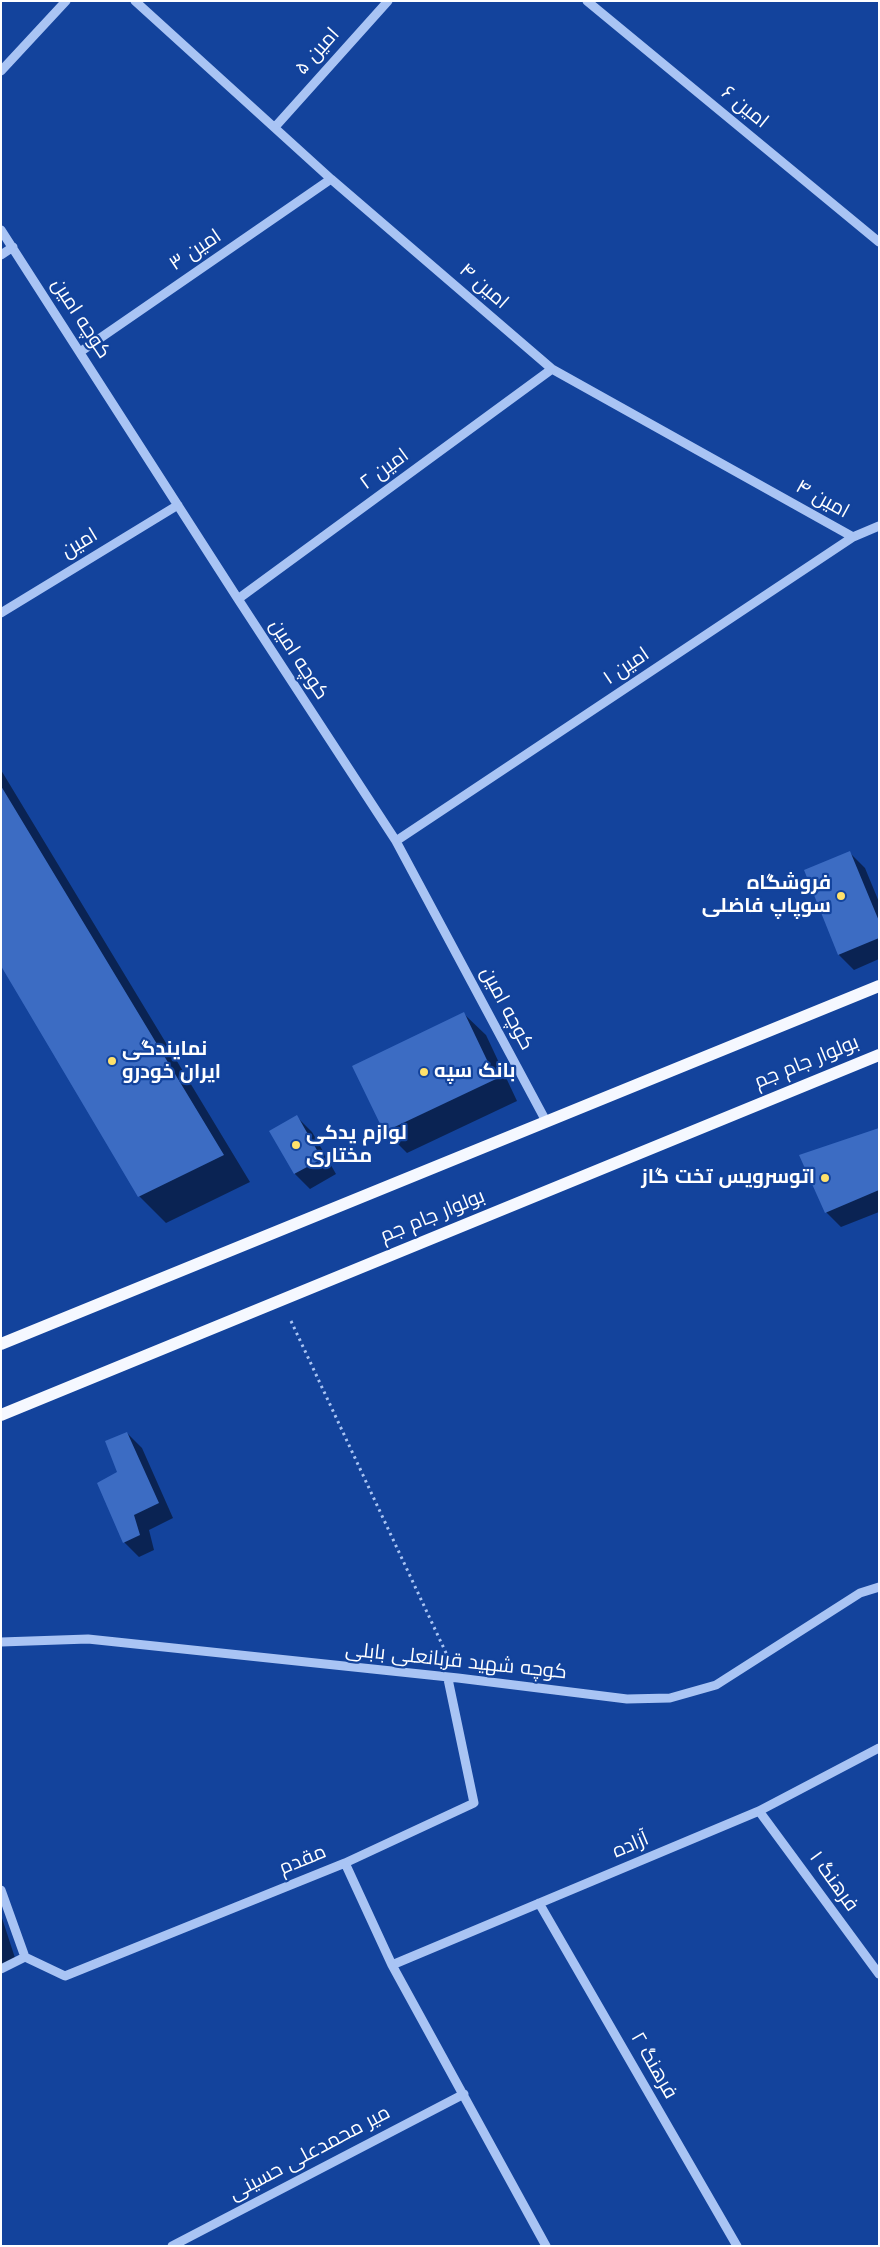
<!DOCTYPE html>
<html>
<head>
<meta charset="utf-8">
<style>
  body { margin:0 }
  #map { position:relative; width:880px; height:2247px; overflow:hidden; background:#13439c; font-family:Jost,sans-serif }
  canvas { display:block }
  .frame { position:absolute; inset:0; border:2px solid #fff; pointer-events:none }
</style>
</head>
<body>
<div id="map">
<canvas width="880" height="2247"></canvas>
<div class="frame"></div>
</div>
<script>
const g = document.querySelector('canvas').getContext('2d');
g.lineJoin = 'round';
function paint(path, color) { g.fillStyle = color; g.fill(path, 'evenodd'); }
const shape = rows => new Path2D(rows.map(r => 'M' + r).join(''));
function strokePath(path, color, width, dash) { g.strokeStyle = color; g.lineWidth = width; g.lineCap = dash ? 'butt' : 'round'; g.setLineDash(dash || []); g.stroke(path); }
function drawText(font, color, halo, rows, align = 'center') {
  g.font = font + ' Jost,Cairo,sans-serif'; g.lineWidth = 4.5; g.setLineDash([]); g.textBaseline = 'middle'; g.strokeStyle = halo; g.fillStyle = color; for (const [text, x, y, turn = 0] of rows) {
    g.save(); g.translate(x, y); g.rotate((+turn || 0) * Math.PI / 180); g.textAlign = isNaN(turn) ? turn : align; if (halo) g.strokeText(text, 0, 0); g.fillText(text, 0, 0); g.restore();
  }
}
paint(shape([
  [1,770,250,1182,166,1223,139,1196,1,964],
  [850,853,865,868,879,902,879,959,854,970,839,955,806,871],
  [464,1014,486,1035,517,1101,407,1153,385,1131],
  [297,1117,312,1132,336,1174,310,1189,295,1174,271,1132],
  [879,1129,879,1212,841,1227,826,1212],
  [127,1433,142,1448,173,1518,149,1530,154,1550,139,1557,124,1542,119,1473],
  [1,1915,17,1964,1,1974]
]), '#0007');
paint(shape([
  [1,786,224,1155,138,1197,1,966],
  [850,851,879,921,879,938,838,955,804,870],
  [464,1012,496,1079,384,1132,352,1066],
  [297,1115,322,1159,294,1174,269,1131],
  [879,1128,879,1190,825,1213,799,1155],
  [127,1432,159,1503,134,1515,140,1535,123,1543,97,1483,117,1472,105,1441]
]), '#3c6cc3');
strokePath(shape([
  [291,1321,447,1655]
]), '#a9c4f4', 3, [2.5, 4]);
strokePath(shape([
  [135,1,331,179,552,369,853,537],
  [587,1,879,242],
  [1,71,66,1],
  [275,127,388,1],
  [1,230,238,599,396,841,546,1121],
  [1,255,13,247],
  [80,352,331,179],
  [238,599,552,369],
  [1,613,178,505],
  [396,841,853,537,879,526],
  [1,1642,88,1639,458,1678,627,1699,670,1698,716,1685,860,1593,879,1587],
  [759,1811,879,1974],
  [345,1863,392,1965,546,2246],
  [1,1890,25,1957],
  [539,1903,737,2246],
  [25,1957,65,1976,345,1863,474,1803,448,1679],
  [392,1965,759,1811,879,1748],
  [1,1969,25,1957],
  [172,2246,464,2094]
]), '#a9c4f4', 9);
strokePath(shape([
  [1,1344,879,986],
  [1,1415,879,1055]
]), '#f5f8ff', 12);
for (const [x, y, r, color] of [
  [841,896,5,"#ffe16b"],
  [112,1061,5,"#ffe16b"],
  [424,1072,5,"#ffe16b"],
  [296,1145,5,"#ffe16b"],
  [825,1178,5,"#ffe16b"]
]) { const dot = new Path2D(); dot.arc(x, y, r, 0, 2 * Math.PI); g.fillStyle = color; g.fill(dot); strokePath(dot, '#13439c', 2); }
drawText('20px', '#fff', '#13439c', [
  ["امین ۵",318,52,-48],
  ["امین ۶",744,108,39],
  ["امین ۳",196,251,-34],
  ["امین ۴",483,287,41],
  ["کوچه امین",80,319,57],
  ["امین ۲",385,470,-36],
  ["امین ۴",822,500,29],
  ["امین",80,544,-31],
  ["کوچه امین",298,660,57],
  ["امین ۱",627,667,-34],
  ["کوچه امین",506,1009,62],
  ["بولوار جام جم",807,1063,-22],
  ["بولوار جام جم",433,1217,-22],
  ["کوچه شهید قربانعلی بابلی",456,1662,6],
  ["آزاده",631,1846,-23],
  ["مقدم",303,1861,-22],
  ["فرهنگ ۱",833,1882,54],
  ["فرهنگ ۲",653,2066,60],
  ["میر محمدعلی حسینی",310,2154,-28]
]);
drawText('bold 20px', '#fff', '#13439c', [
  ["فروشگاه",831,884,"right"],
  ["سوپاپ فاضلی",831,907,"right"],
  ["نمایندگی",122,1050],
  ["ایران خودرو",122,1073],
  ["بانک سپه",434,1072],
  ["لوازم یدکی",306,1134],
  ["مختاری",306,1157],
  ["اتوسرویس تخت گاز",815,1178,"right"]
], 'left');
</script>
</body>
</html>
